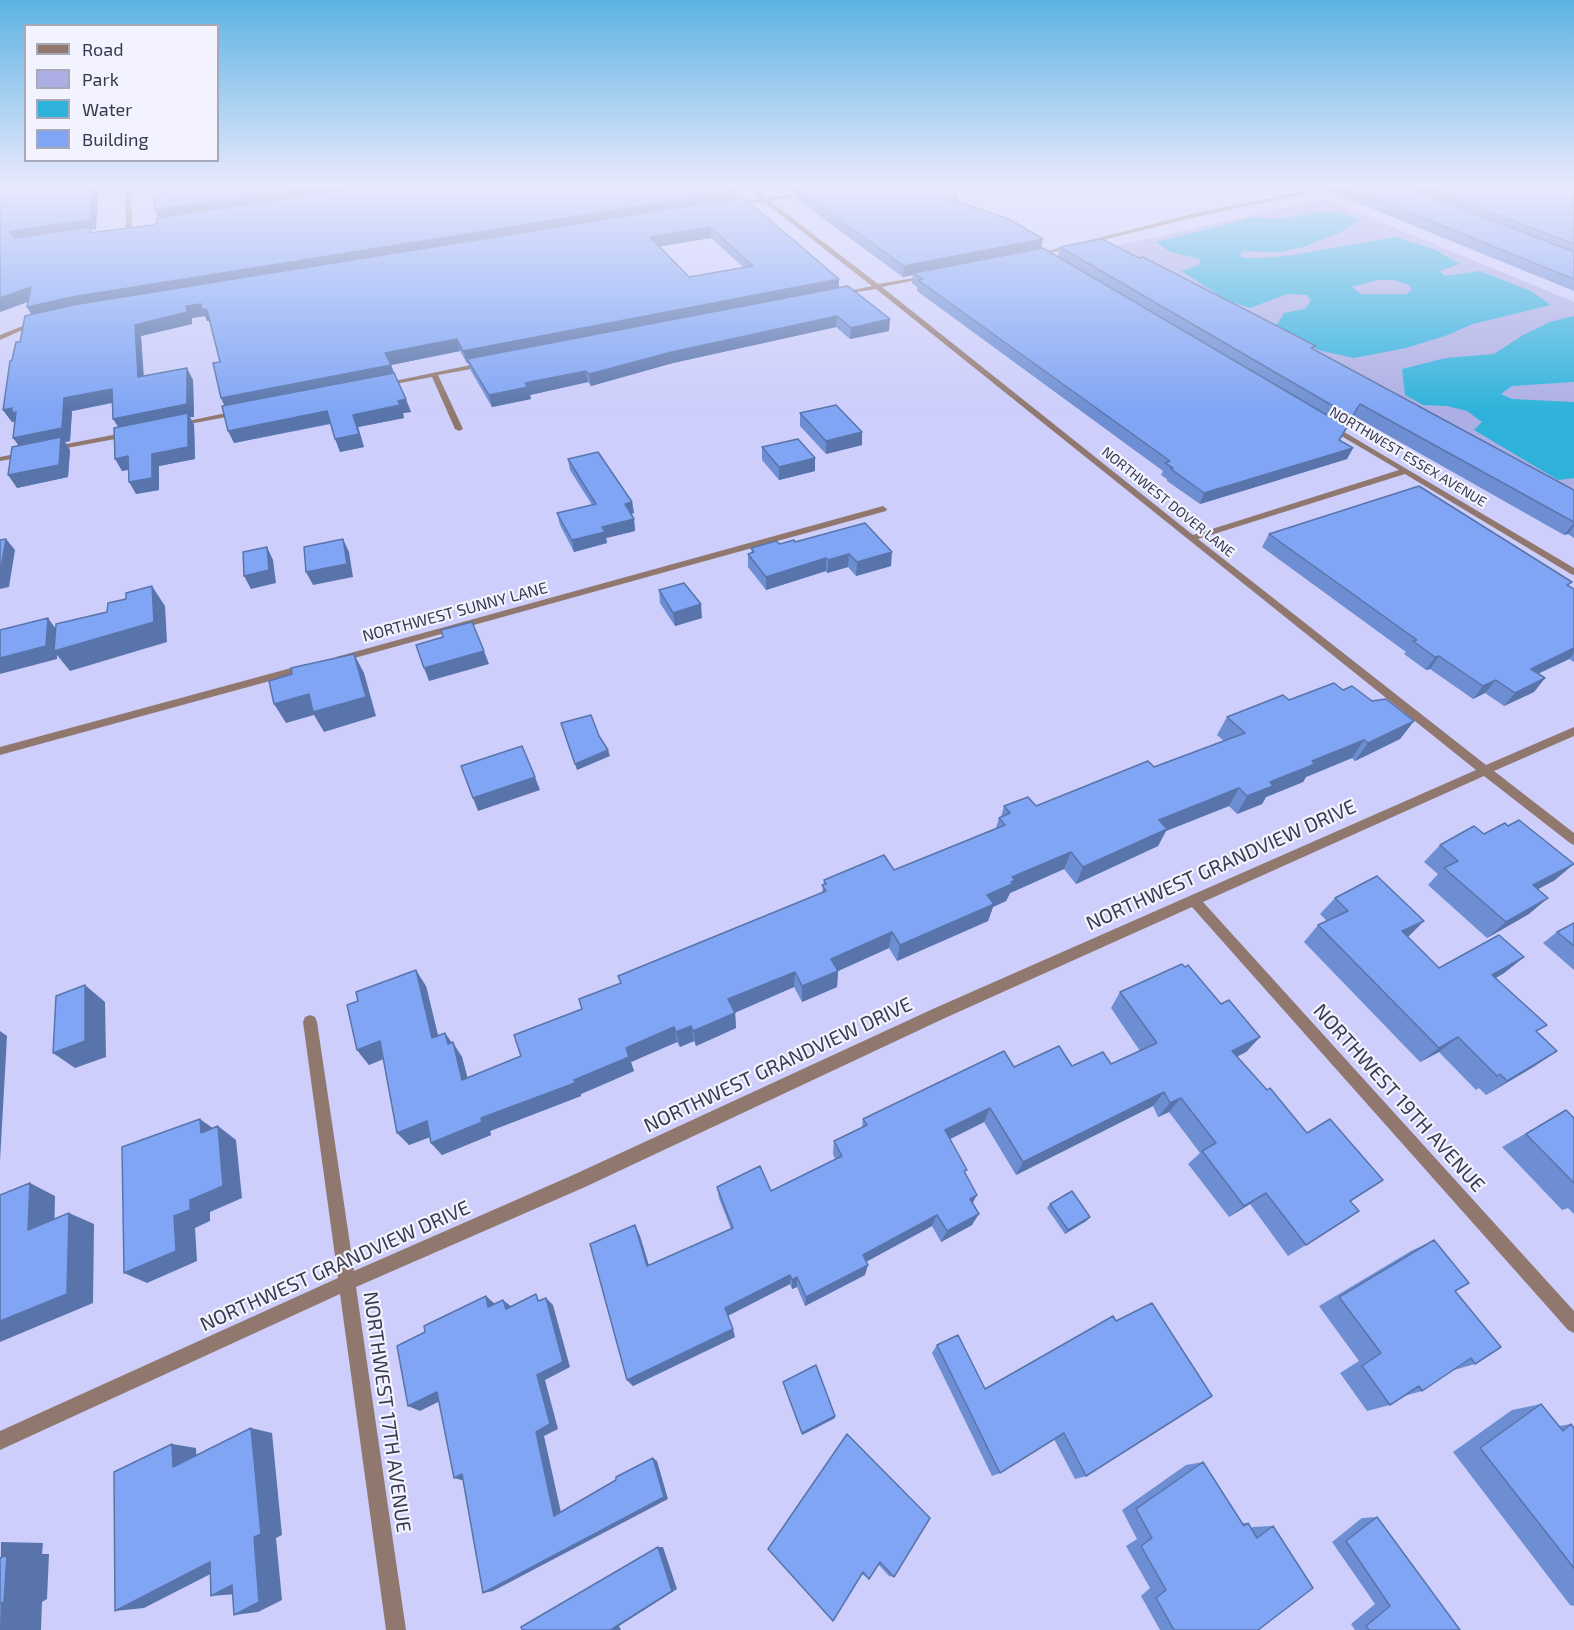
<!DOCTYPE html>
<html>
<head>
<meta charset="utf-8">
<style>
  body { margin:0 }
  #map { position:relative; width:1574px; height:1630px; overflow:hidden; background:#cdcefb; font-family:"Exo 2",sans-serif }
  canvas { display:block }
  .legend { position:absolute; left:24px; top:24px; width:195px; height:138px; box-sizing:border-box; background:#f2f3fe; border:2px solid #a8a9b8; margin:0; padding:8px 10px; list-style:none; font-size:18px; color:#39394f }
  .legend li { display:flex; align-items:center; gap:12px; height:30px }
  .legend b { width:30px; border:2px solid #a8a9b8 }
</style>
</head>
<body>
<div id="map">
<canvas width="1574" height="1630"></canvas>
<ul class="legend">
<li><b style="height:8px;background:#91786e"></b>Road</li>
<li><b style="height:16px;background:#adaee3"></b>Park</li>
<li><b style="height:16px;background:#2eb2da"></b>Water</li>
<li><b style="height:16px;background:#7fa5f4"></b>Building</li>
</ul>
</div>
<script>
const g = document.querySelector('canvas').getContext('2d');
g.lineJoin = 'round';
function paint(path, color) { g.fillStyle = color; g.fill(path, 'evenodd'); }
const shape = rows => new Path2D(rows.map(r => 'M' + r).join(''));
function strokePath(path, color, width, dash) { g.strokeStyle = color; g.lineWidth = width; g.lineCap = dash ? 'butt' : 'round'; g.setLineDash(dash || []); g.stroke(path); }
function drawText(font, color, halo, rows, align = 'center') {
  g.font = font + ' "Exo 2",sans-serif'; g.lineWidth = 4.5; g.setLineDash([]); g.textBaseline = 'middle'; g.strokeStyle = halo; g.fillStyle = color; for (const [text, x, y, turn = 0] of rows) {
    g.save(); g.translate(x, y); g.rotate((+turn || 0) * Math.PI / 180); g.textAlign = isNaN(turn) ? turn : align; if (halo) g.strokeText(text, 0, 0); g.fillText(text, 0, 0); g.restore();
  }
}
paint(shape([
  [1319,200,1328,200,1574,302,1574,496,1116,246]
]), '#adaee3');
paint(shape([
  [1319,211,1347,214,1360,220,1342,232,1303,247,1280,252,1242,251,1240,255,1243,258,1261,258,1294,255,1396,237,1436,250,1460,264,1440,271,1444,276,1480,271,1531,291,1551,305,1473,324,1445,336,1406,348,1354,358,1318,350,1276,326,1284,313,1305,309,1311,301,1307,295,1288,294,1250,308,1228,301,1181,271,1199,265,1200,259,1170,252,1156,242,1254,217,1280,219],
  [1378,280,1394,280,1409,285,1412,290,1406,294,1361,294,1352,287],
  [1574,316,1574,382,1512,386,1501,394,1512,399,1574,402,1574,478,1558,480,1474,430,1482,422,1467,411,1447,406,1423,405,1405,395,1402,369,1446,358,1494,354,1523,335,1550,322]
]), '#2eb2da');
paint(shape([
  [125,184,131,184,132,229,129,231,126,229,125,184],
  [743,184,749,184,766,198,814,191,812,194,770,201,878,284,931,275,931,277,882,287,1193,535,1399,470,1326,427,1325,425,1329,423,1574,568,1574,575,1571,574,1405,474,1198,539,1486,765,1574,727,1574,736,1494,771,1574,833,1574,845,1570,843,1484,776,1203,902,1574,1311,1574,1333,1568,1330,1192,907,945,1018,585,1187,356,1287,406,1630,386,1630,340,1294,0,1450,0,1431,338,1278,303,1022,305,1017,310,1015,315,1017,317,1022,354,1271,573,1175,935,1008,1476,770,876,289,838,295,838,293,872,286,764,202,733,206,733,204,761,199,743,184],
  [1341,184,1352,184,1200,216,1034,257,1031,255,1200,212,1341,184],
  [35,321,40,322,0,340,0,335,35,321],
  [485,362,489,364,488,366,438,375,463,429,459,431,455,429,432,377,384,386,380,384,485,362],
  [240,410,244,412,243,414,178,426,174,424,240,410],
  [128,432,131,432,131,436,51,451,47,449,51,447,128,432],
  [25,452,29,454,28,456,0,461,0,457,25,452],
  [883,506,887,509,886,511,340,662,335,659,336,657,883,506],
  [306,664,310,666,311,668,310,670,0,755,0,747,306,664]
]), '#91786e');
paint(shape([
  [0,184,97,184,98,197,96,229,91,230,93,233,153,225,157,223,158,218,155,210,735,191,736,198,839,279,839,288,889,331,850,339,836,327,673,363,591,386,588,382,530,395,531,399,492,407,471,371,468,363,467,363,460,351,391,365,411,412,403,413,404,418,358,427,364,447,340,452,331,424,234,443,224,405,221,398,220,362,210,321,207,321,205,316,192,318,192,324,141,336,144,376,193,380,194,417,190,417,194,425,195,459,159,466,159,490,136,494,128,470,122,471,118,427,113,403,72,411,70,441,65,442,70,450,68,477,17,488,18,445,15,422,12,422,3,410,12,360,31,314,28,302,0,312],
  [711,238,743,267,689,277,659,246],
  [778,184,938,184,926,186,957,201,1058,257,1060,247,1315,350,1574,490,1574,538,1568,534,1564,535,1354,416,1340,440,1353,448,1347,459,1200,504,1167,481,1167,479,1161,475,1163,471,917,291,917,287,912,283,913,275,903,277,796,199,796,191,787,192],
  [1304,184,1574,184,1574,291,1360,204,1324,192,1327,185,1312,188],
  [800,413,862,432,862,445,826,454,800,426],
  [762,447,815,458,815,471,779,480,762,460],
  [568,459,632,502,634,513,631,514,634,519,635,531,606,538,607,543,574,552,560,525,557,513,592,505,570,470],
  [865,523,891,566,856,576,848,567,827,573,826,571,766,590,748,567,748,554,752,553,751,548,795,542],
  [1269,534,1574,589,1574,662,1569,659,1538,674,1545,678,1534,692,1504,706,1485,693,1473,699,1430,669,1426,670,1404,654,1406,652,1262,547],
  [659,590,702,618,675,626,660,603],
  [1343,690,1372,701,1414,721,1400,739,1355,761,1352,758,1306,777,1303,782,1266,797,1262,804,1237,814,1229,806,1166,831,1158,846,1076,884,1064,869,1010,893,1006,901,993,907,988,921,897,961,889,948,838,971,837,987,802,1002,794,987,735,1012,736,1028,696,1046,694,1041,680,1047,677,1042,631,1062,634,1071,581,1094,581,1096,490,1131,491,1135,442,1155,431,1143,430,1137,409,1145,384,1059,369,1065,357,1050,426,986,438,1035,445,1033,451,1043,453,1042,462,1057,467,1078,521,1056,582,1009,620,983,618,976,822,893,824,880,894,870,996,828,999,818,1001,817,1004,806,1036,806,1154,767,1224,741,1217,735,1227,717,1289,700],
  [1484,834,1555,880,1538,889,1529,914,1487,938,1428,885,1438,874,1424,862,1440,845],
  [1335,898,1408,937,1439,968,1524,957,1504,973,1496,978,1536,1032,1535,1066,1486,1095,1479,1088,1476,1090,1439,1052,1420,1062,1304,942,1318,925,1327,921,1320,914],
  [1574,923,1574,970,1543,943,1557,932],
  [1120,992,1221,1004,1260,1037,1246,1052,1237,1056,1350,1201,1306,1245,1288,1256,1250,1204,1229,1217,1188,1164,1200,1153,1169,1112,1158,1117,1153,1106,1016,1175,984,1122,950,1139,965,1174,973,1203,972,1225,941,1242,932,1226,866,1262,865,1275,805,1306,797,1287,792,1289,790,1284,728,1316,735,1337,633,1386,627,1380,640,1236,649,1266,731,1229,719,1198,717,1187,771,1191,835,1159,833,1154,834,1141,862,1128,863,1119,1014,1067,1111,1064,1140,1051,1111,1008],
  [1566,1110,1574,1118,1574,1214,1568,1208,1562,1210,1502,1147],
  [1050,1204,1090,1217,1086,1221,1065,1234,1047,1208],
  [1434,1240,1455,1291,1475,1364,1454,1370,1422,1391,1404,1396,1390,1405,1367,1411,1340,1373,1359,1361,1319,1306,1411,1251],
  [1113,1316,1086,1476,1075,1479,1054,1439,1000,1473,992,1476,932,1353,937,1345,985,1389],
  [783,1382,835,1416,835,1418,802,1435],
  [1541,1404,1559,1426,1571,1424,1574,1428,1574,1606,1570,1605,1453,1452,1512,1410],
  [1203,1462,1242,1523,1248,1523,1251,1529,1253,1527,1273,1526,1258,1630,1160,1630,1141,1596,1150,1588,1126,1546,1137,1539,1122,1510,1186,1465],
  [1377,1517,1460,1630,1355,1630,1351,1624,1375,1604,1332,1542,1362,1518],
  [930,1518,894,1577,889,1576,878,1564,869,1579,866,1577,862,1574,768,1549]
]), '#6d8ed2');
paint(shape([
  [93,184,97,184,98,197,96,229,91,230,95,238,89,233,16,243,10,232],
  [342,184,415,184,160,221,155,210],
  [787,184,835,184,796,189,796,191,787,192],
  [1313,184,1327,184,1312,188],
  [735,191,736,201,34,319,27,307,72,297],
  [958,196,956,206,950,199],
  [710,227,711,238,651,248,650,237],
  [1043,239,1041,250,914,273,913,275,903,277,904,266],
  [839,279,839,290,467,359,468,363,467,363,463,351],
  [31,287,38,298,0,312,0,298],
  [201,304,206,309,212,321,207,321,205,316,192,318,192,324,141,336,144,390,138,377,135,325,186,306],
  [837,316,836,327,673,363,591,386,589,374,672,352],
  [890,319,889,331,850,339,851,328],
  [457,339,460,351,391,365,395,377,227,410,221,398,385,353],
  [187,368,193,380,194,417,190,417,194,425,195,459,159,466,159,490,136,494,129,482,152,478,113,419],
  [586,371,588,382,530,395,531,399,492,407,489,395,525,383],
  [112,389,119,401,72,411,70,441,65,442,70,450,68,477,17,488,8,475,22,450,13,438,64,398],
  [406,399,411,412,403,413,404,418,358,427,364,447,340,452,335,439,353,415],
  [12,408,16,412,18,421,12,422,3,410],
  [327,411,332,423,234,443,228,431],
  [862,432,862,445,826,454,826,441],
  [1353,448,1347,459,1200,504,1204,493],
  [128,456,135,468,122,471,115,459],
  [815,458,815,471,779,480,779,467],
  [632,502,634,513,626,515,625,504],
  [634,519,635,531,606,538,607,543,574,552,572,540,602,527],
  [1574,523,1574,526,1568,534,1564,535],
  [6,539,15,550,9,587,0,589,0,574],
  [343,539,349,552,353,577,313,585,306,572],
  [267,547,273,560,276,583,251,589,244,576],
  [892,552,891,566,856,576,857,562],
  [849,554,848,567,827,573,828,560],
  [826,558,826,571,766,590,766,577],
  [152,586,165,606,167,642,70,671,57,655,57,659,0,674,0,658,48,618,58,632,57,651],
  [701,604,702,618,675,626,673,613],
  [1574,648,1574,653,1569,659,1520,682,1531,669],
  [484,651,489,664,429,681,424,668],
  [354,654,364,673,376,716,324,732,314,715,286,723,274,704],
  [1439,656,1430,669,1426,670,1435,657],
  [1545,678,1534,692,1504,706,1515,693],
  [1496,680,1485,693,1473,699,1483,686],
  [1414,721,1400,739,1355,761,1368,743],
  [1364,740,1352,758,1306,777,1303,782,1266,797,1262,804,1237,814,1247,796,1270,782,1312,761],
  [608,750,610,756,577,770,575,764],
  [535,777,540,790,478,811,473,798],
  [1239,788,1229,806,1166,831,1158,846,1076,884,1083,867,1159,820],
  [1071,852,1064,869,1010,893,1006,901,993,907,988,921,897,961,900,945,987,895,1012,877],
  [1574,864,1555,880,1514,902,1533,885],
  [1548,898,1529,914,1487,938,1506,922],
  [1424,921,1408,937,1402,931],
  [892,932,889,948,838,971,837,987,802,1002,802,986,831,959],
  [1524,957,1504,973,1473,991,1492,975],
  [416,970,426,986,442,1052,432,1038],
  [795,972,794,987,730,1015,728,999],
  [85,985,105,1002,106,1057,75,1068,53,1053],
  [735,1013,736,1028,696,1046,693,1031],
  [691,1026,694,1041,680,1047,676,1032],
  [674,1027,677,1042,631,1062,634,1071,581,1094,581,1096,490,1131,491,1135,442,1155,431,1143,481,1118,574,1080,626,1048],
  [0,1031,7,1036,0,1161],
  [445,1033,462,1057,472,1094,462,1080,448,1044],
  [1260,1037,1246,1052,1219,1066,1232,1051],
  [1458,1037,1439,1052,1420,1062,1439,1048],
  [380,1041,392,1055,369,1065,357,1050],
  [1557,1051,1535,1066,1486,1095,1507,1081],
  [1164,1092,1153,1106,1016,1175,1023,1162],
  [1181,1098,1169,1112,1158,1117,1170,1103],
  [990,1108,984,1122,940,1144,945,1130],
  [200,1119,218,1132,218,1126,236,1140,242,1198,210,1212,210,1221,195,1228,197,1261,147,1283,124,1273,174,1216,190,1200,201,1133],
  [427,1121,438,1134,409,1145,397,1133],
  [30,1183,55,1196,54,1241,28,1230],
  [1266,1193,1250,1204,1229,1217,1244,1206],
  [977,1195,971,1206,970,1199],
  [69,1213,94,1224,93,1303,0,1342,0,1321],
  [979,1214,972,1225,941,1242,947,1231],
  [937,1215,932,1226,860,1265,863,1255],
  [1090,1217,1086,1221,1065,1234,1068,1230],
  [635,1225,640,1236,652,1276,647,1266],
  [868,1265,865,1275,805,1306,806,1297],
  [790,1275,790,1284,727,1316,725,1308],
  [797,1277,797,1287,792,1289,792,1280],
  [486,1296,495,1304,488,1307],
  [546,1298,553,1305,570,1367,545,1380,558,1429,544,1436,562,1517,554,1516,536,1432,537,1375],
  [503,1300,512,1307,506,1309],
  [733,1329,735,1337,633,1386,627,1380],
  [437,1392,448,1397,420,1411,408,1406],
  [835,1416,835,1418,802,1435,802,1433],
  [251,1428,272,1433,282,1535,276,1538,282,1600,258,1612,234,1615,254,1537],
  [172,1444,196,1448,197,1470,173,1467],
  [653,1458,657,1461,668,1499,493,1591,483,1593],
  [462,1474,465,1481,454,1478],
  [1,1542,43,1543,42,1554,49,1554,47,1599,42,1602,41,1630,0,1630],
  [658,1547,663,1547,677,1589,619,1626,621,1630,612,1630,612,1629],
  [210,1562,234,1562,144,1608,115,1611],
  [232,1585,236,1594,211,1596]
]), '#5974ab');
const building = shape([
  [0,184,93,184,91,219,10,232,15,238,90,227,89,233,153,225,157,223,156,218,379,184,727,184,735,191,72,297,27,307,31,287,0,298,0,184],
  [161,184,342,184,155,210,153,194,162,193,161,184],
  [827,184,922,184,958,196,950,199,1009,219,1043,239,904,266,796,189,827,184],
  [1330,184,1399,184,1574,252,1574,279,1364,194,1330,184],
  [1417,184,1565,184,1574,187,1574,244,1417,184],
  [743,197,839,279,463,351,457,339,385,353,391,365,221,398,213,363,220,362,208,314,206,309,202,310,201,304,186,306,187,312,135,325,138,377,187,368,187,404,113,419,112,389,64,398,62,428,13,438,16,412,12,413,12,408,3,410,10,361,12,360,16,342,20,342,25,316,73,305,743,197],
  [710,227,753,266,689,277,650,237,710,227],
  [1102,239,1139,258,1143,257,1316,346,1311,348,1574,490,1574,522,1360,404,1352,417,1060,247,1102,239],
  [1043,248,1347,427,1339,440,1353,448,1204,493,1171,469,1173,468,1165,463,1170,461,918,280,923,279,914,273,1043,248],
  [848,286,890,319,851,328,837,316,672,352,589,374,586,371,525,383,528,387,489,395,467,359,848,286],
  [394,373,406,399,398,401,400,405,353,415,359,434,335,439,327,411,228,431,222,406,394,373],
  [836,405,862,432,826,441,800,413,836,405],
  [188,413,188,447,152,454,152,478,129,482,128,456,115,459,114,428,188,413],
  [61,437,59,465,8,475,12,447,61,437],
  [798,439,815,458,779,467,762,447,798,439],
  [598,452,632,502,625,504,634,519,602,527,605,532,572,540,557,513,596,504,568,459,598,452],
  [1419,486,1572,582,1567,585,1574,589,1574,648,1531,669,1545,678,1515,693,1496,680,1483,686,1439,656,1435,657,1413,641,1417,640,1269,534,1419,486],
  [865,523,892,552,857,562,849,554,828,560,826,558,766,577,748,554,754,552,751,548,776,541,780,544,794,540,795,542,865,523],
  [6,539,0,574,0,540,6,539],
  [343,539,347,564,306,572,304,547,343,539],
  [267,547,269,570,244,576,243,552,267,547],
  [684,583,701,604,673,613,659,590,684,583],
  [152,586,154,622,54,651,56,624,107,612,108,603,126,599,126,593,152,586],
  [48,618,46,646,0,658,0,630,48,618],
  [472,622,484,651,424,668,416,645,443,637,441,630,472,622],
  [354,654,366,697,313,712,309,694,274,704,269,681,292,674,291,668,354,654],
  [1334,683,1343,690,1352,686,1372,701,1386,699,1414,721,1368,743,1364,740,1312,761,1315,764,1270,782,1273,786,1247,796,1239,788,1159,820,1167,829,1083,867,1071,852,1012,877,1015,880,1011,882,1012,884,987,895,994,904,900,945,892,932,831,959,838,971,802,986,795,972,728,999,735,1013,693,1031,691,1026,676,1032,674,1027,626,1048,629,1057,574,1080,575,1083,481,1118,482,1122,431,1143,427,1121,397,1133,380,1041,357,1050,347,1005,358,1001,356,992,416,970,432,1038,445,1033,448,1044,453,1042,462,1080,521,1056,514,1035,582,1009,579,999,621,983,618,976,826,891,822,885,826,884,824,880,884,855,894,870,1005,825,999,818,1010,813,1004,806,1028,797,1036,806,1148,761,1154,767,1245,733,1227,717,1283,695,1289,700,1334,683],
  [591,715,599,736,608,750,575,764,561,723,591,715],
  [522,746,535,777,473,798,461,766,522,746],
  [1519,820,1574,864,1533,885,1548,898,1506,922,1444,868,1458,861,1440,845,1474,826,1484,834,1505,823,1508,826,1519,820],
  [1377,876,1424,921,1402,931,1439,968,1499,935,1524,957,1492,975,1547,1025,1536,1031,1557,1051,1507,1081,1500,1074,1497,1076,1458,1037,1439,1048,1318,925,1348,911,1335,898,1377,876],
  [1574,923,1574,946,1557,932,1574,923],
  [1182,964,1185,967,1188,965,1221,1004,1229,1000,1260,1037,1232,1051,1267,1090,1270,1088,1307,1133,1330,1119,1383,1180,1350,1201,1359,1211,1306,1245,1266,1193,1244,1206,1202,1151,1216,1143,1181,1098,1170,1103,1164,1092,1023,1162,990,1108,945,1130,967,1170,964,1171,977,1195,970,1199,979,1214,947,1231,937,1215,863,1255,868,1265,806,1297,797,1277,792,1280,790,1275,725,1308,733,1329,627,1380,590,1244,635,1225,647,1266,733,1228,717,1187,760,1166,771,1191,842,1156,834,1141,867,1125,863,1119,1004,1051,1014,1067,1059,1046,1072,1066,1103,1052,1111,1064,1157,1043,1120,992,1182,964],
  [85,985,85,1041,53,1053,56,996,85,985],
  [1566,1110,1574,1118,1574,1183,1526,1134,1566,1110],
  [200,1119,201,1133,218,1126,223,1186,190,1200,190,1210,174,1216,176,1251,124,1273,122,1147,200,1119],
  [30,1183,28,1230,69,1213,67,1294,0,1321,0,1195,30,1183],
  [1072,1191,1090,1217,1068,1230,1050,1204,1072,1191],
  [1434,1240,1469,1283,1455,1291,1501,1347,1475,1364,1471,1358,1422,1391,1419,1386,1390,1405,1362,1366,1381,1353,1339,1297,1434,1240],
  [536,1294,538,1301,546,1298,563,1362,537,1375,550,1424,536,1432,554,1516,616,1480,616,1477,653,1458,664,1497,483,1593,462,1474,454,1478,437,1392,408,1406,397,1346,425,1332,424,1326,486,1296,488,1307,503,1300,506,1309,536,1294],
  [1152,1303,1212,1396,1086,1476,1064,1433,1000,1473,937,1345,958,1335,985,1389,1113,1316,1116,1321,1152,1303],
  [816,1365,835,1416,802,1433,783,1382,816,1365],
  [1541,1404,1563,1431,1571,1424,1574,1428,1574,1568,1480,1448,1541,1404],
  [251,1428,261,1534,254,1537,259,1602,234,1615,232,1585,211,1596,210,1562,115,1611,114,1472,172,1444,173,1467,251,1428],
  [847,1434,930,1518,894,1577,880,1562,869,1579,863,1572,833,1621,768,1549,847,1434],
  [1203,1462,1244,1526,1248,1523,1257,1538,1273,1526,1313,1588,1258,1630,1174,1630,1156,1598,1166,1590,1141,1546,1152,1538,1136,1509,1203,1462],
  [1377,1517,1460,1630,1369,1630,1366,1626,1390,1606,1346,1541,1377,1517],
  [658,1547,672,1591,612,1629,612,1630,522,1630,521,1627,658,1547],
  [7,1555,4,1602,0,1604,0,1558,7,1555]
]);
paint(building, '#7fa5f4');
strokePath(building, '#5974ab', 1.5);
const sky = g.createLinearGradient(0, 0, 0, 412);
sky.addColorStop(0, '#5db3e2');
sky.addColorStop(0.45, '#e8e9fd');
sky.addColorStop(1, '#e8e9fd00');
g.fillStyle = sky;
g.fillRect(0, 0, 1574, 412);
drawText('14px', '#39394f', '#f2f3fe', [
  ["NORTHWEST ESSEX AVENUE",1408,457,31],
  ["NORTHWEST DOVER LANE",1168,502,39]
]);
drawText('16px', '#39394f', '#f2f3fe', [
  ["NORTHWEST SUNNY LANE",455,612,-15]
]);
drawText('20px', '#39394f', '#f2f3fe', [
  ["NORTHWEST GRANDVIEW DRIVE",1221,865,-24],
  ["NORTHWEST GRANDVIEW DRIVE",778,1065,-25],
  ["NORTHWEST 19TH AVENUE",1399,1098,48],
  ["NORTHWEST GRANDVIEW DRIVE",335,1266,-24],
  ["NORTHWEST 17TH AVENUE",387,1412,82]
]);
</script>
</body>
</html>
